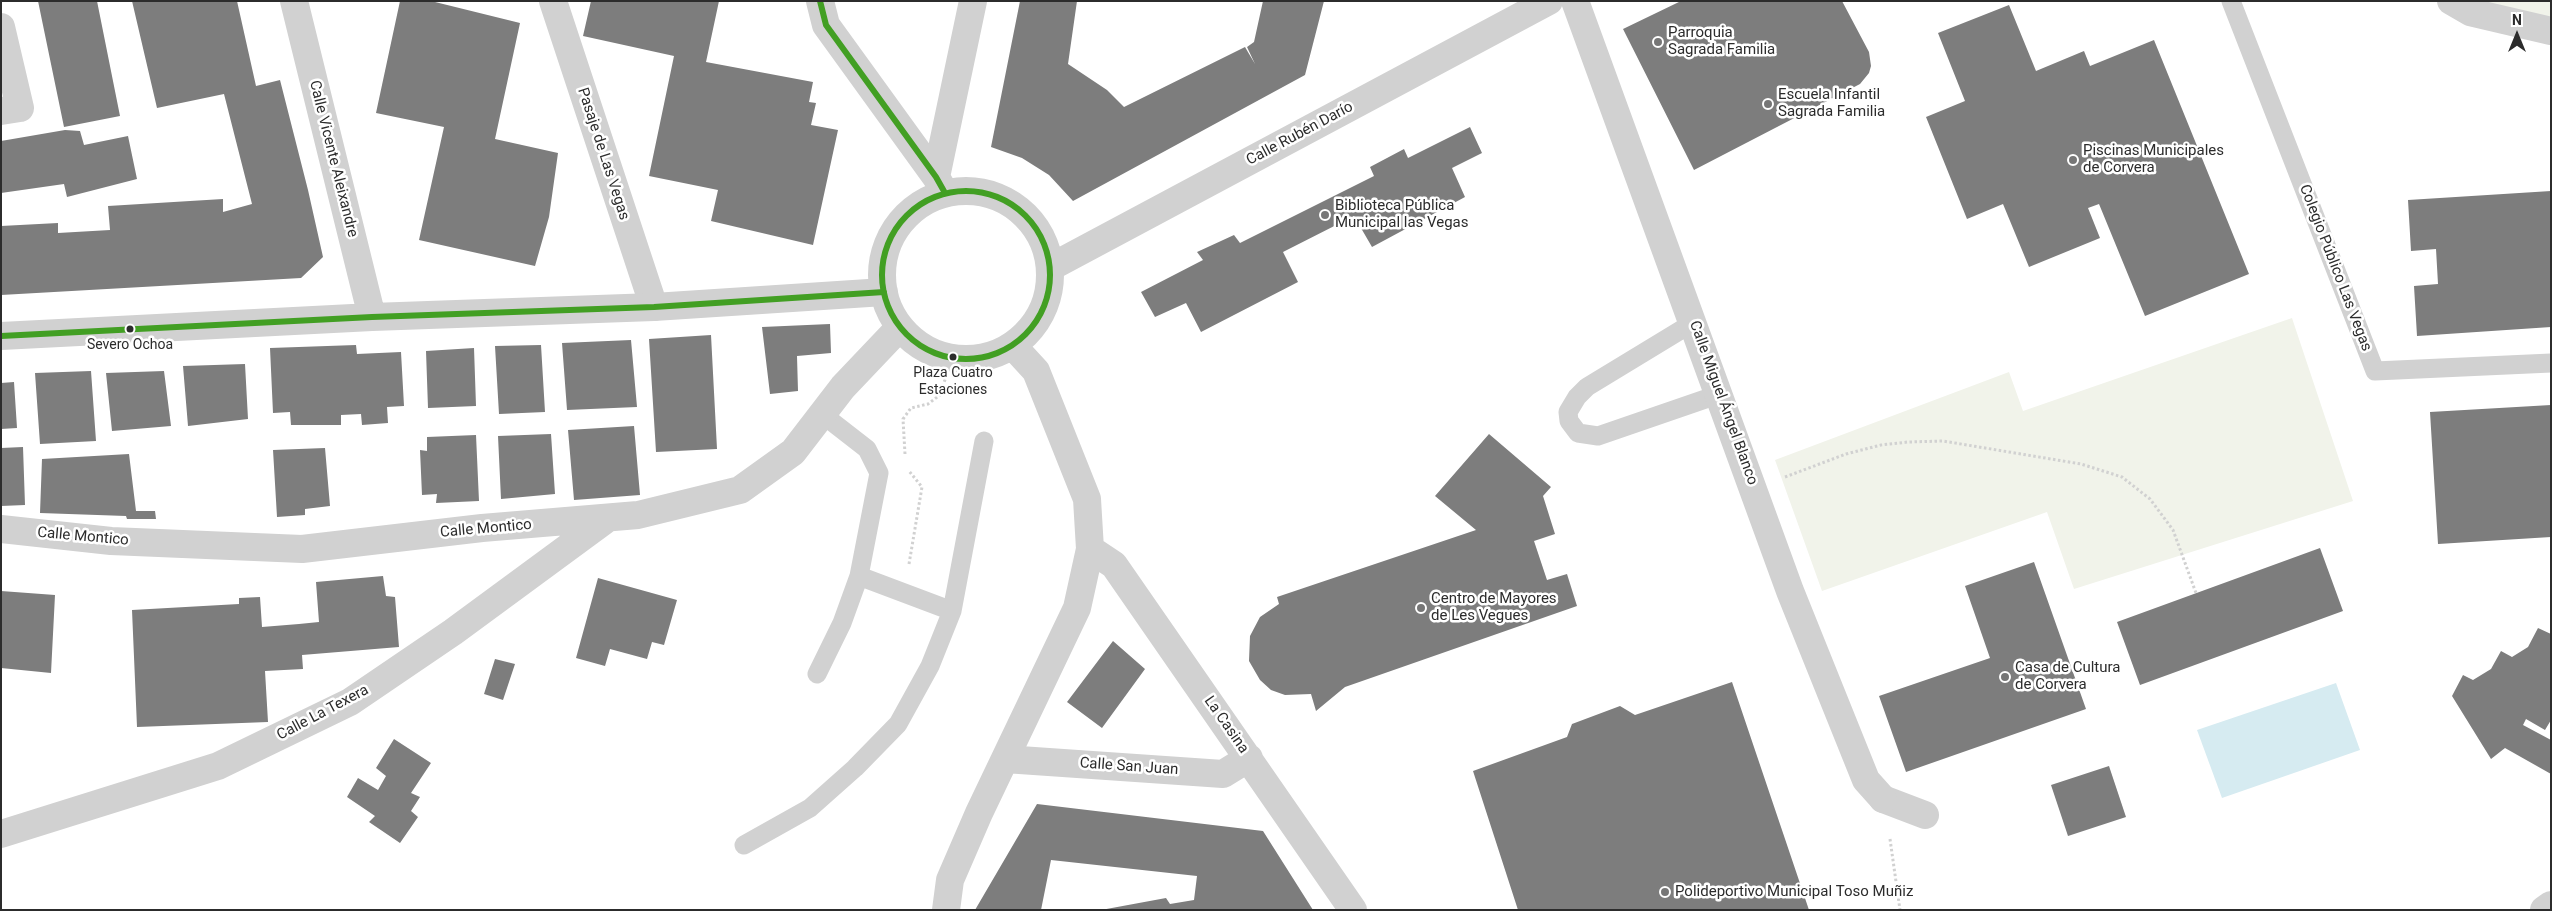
<!DOCTYPE html>
<html>
<head>
<meta charset="utf-8">
<style>
  body { margin:0 }
  #map { position:relative; width:2552px; height:911px; overflow:hidden; background:#fff; font-family:Roboto,sans-serif }
  canvas { display:block }
  .frame { position:absolute; inset:0; border:2px solid #2c2c2c; pointer-events:none }
  .north { position:absolute; left:2492px; top:10px; width:50px; height:50px; -webkit-text-stroke:4px #fff; paint-order:stroke; rotate:0deg; font-size:14px; font-weight:700; line-height:20px; text-align:center; color:#2c2c2c }
  .north::after { content:''; display:block; margin:auto; width:18px; height:22px; background:#2c2c2c; clip-path:polygon(50% 0,100% 100%,50% 72%,0 100%) }
</style>
</head>
<body>
<div id="map">
<canvas width="2552" height="911"></canvas>
<div class="frame"></div>
<div class="north">N</div>
</div>
<script>
const g = document.querySelector('canvas').getContext('2d');
g.lineJoin = 'round';
function paint(path, color) { g.fillStyle = color; g.fill(path, 'evenodd'); }
const shape = rows => new Path2D(rows.map(r => 'M' + r).join(''));
function strokePath(path, color, width, dash) { g.strokeStyle = color; g.lineWidth = width; g.lineCap = dash ? 'butt' : 'round'; g.setLineDash(dash || []); g.stroke(path); }
function drawText(font, color, halo, rows, align = 'center') {
  g.font = font + ' Roboto,sans-serif'; g.lineWidth = 5; g.setLineDash([]); g.textBaseline = 'middle'; g.strokeStyle = halo; g.fillStyle = color; for (const [text, x, y, turn = 0] of rows) {
    g.save(); g.translate(x, y); g.rotate((+turn || 0) * Math.PI / 180); g.textAlign = isNaN(turn) ? turn : align; if (halo) g.strokeText(text, 0, 0); g.fillText(text, 0, 0); g.restore();
  }
}
paint(shape([
  [2451,1,2551,1,2551,31],
  [2292,318,2353,501,2074,589,2047,512,1822,591,1775,460,2009,372,2023,411]
]), '#f1f3ea');
paint(shape([
  [2336,683,2360,750,2222,798,2197,730]
]), '#d6ebf1');
paint(shape([
  [38,1,97,1,120,116,64,127],
  [132,1,237,1,256,86,280,80,308,190,323,257,301,278,1,295,1,226,58,223,58,233,110,230,108,206,223,199,223,212,252,204,224,94,157,108],
  [400,1,431,1,520,23,495,139,558,153,549,217,535,266,419,240,444,127,376,113],
  [591,1,719,1,706,62,813,82,809,102,816,103,811,125,838,130,813,245,711,221,718,190,649,176,674,56,583,36],
  [1020,1,1077,1,1068,64,1107,90,1124,107,1245,47,1255,64,1247,47,1254,42,1263,1,1324,1,1305,75,1073,201,1049,175,1022,158,991,147],
  [1681,1,1842,1,1869,52,1871,66,1869,73,1860,84,1694,170,1623,29],
  [2009,5,2036,71,2084,51,2090,66,2154,40,2249,274,2145,316,2099,204,2088,208,2100,238,2029,267,2003,204,1967,219,1926,117,1965,101,1938,33],
  [1470,127,1482,153,1452,168,1465,197,1372,247,1354,216,1283,252,1298,282,1201,332,1186,303,1155,317,1141,292,1203,260,1197,252,1234,235,1240,243,1374,176,1370,167,1404,149,1408,158],
  [65,130,80,131,84,145,128,136,137,179,67,197,64,184,1,193,1,141],
  [2551,191,2551,327,2417,336,2414,286,2438,284,2436,249,2411,251,2408,200],
  [830,324,831,353,797,356,798,391,770,394,762,327],
  [711,335,717,449,656,452,649,339],
  [631,340,637,407,567,410,562,343],
  [356,345,357,354,401,352,404,406,387,407,388,423,362,425,361,414,341,415,341,425,291,425,290,412,273,413,270,348],
  [541,345,545,412,499,414,495,346],
  [474,348,476,406,428,408,426,351],
  [245,364,248,419,188,426,183,366],
  [91,371,96,441,40,444,35,373],
  [164,371,171,426,112,431,106,373],
  [14,382,17,428,1,429,1,383],
  [2551,405,2551,537,2438,544,2430,412],
  [634,426,640,495,574,500,568,430],
  [551,434,555,494,501,499,498,436],
  [1489,434,1551,487,1543,496,1555,534,1534,541,1547,580,1567,574,1577,606,1345,687,1316,711,1311,694,1285,695,1271,690,1260,680,1249,661,1250,636,1260,617,1279,604,1277,597,1476,530,1435,496],
  [476,435,479,501,436,503,437,494,422,495,420,450,427,451,427,437],
  [23,447,25,505,1,506,1,448],
  [325,448,330,506,305,509,305,515,277,517,273,450],
  [129,454,136,511,155,511,156,519,127,519,126,516,40,513,42,459],
  [2320,548,2343,611,2140,685,2117,622],
  [2034,562,2086,709,1906,772,1879,696,1990,658,1965,586],
  [383,576,386,596,395,597,399,647,302,655,303,669,265,671,268,722,137,727,132,610,239,604,239,598,260,597,262,627,299,624,319,622,316,582],
  [598,578,677,600,664,645,652,642,647,659,610,649,605,666,576,658],
  [1,591,55,595,51,673,1,668],
  [2538,628,2551,634,2551,720,2545,730,2526,719,2523,725,2551,740,2551,774,2505,748,2491,759,2452,696,2463,675,2473,680,2491,669,2501,651,2512,657,2528,647],
  [1113,641,1145,669,1102,728,1067,702],
  [495,659,515,664,503,700,484,694],
  [1732,682,1809,910,1518,910,1473,771,1567,737,1572,724,1620,706,1635,715],
  [394,739,431,763,411,793,420,797,411,811,418,817,400,843,369,822,375,816,347,797,358,778,378,790,386,776,376,768],
  [2109,766,2126,817,2068,836,2051,785],
  [1037,804,1263,831,1313,910,1101,910,1166,898,1170,904,1194,900,1197,876,1051,860,1041,910,975,910]
]), '#7d7d7d');
strokePath(shape([
  [905,454,903,419,911,408,928,404,940,395,952,358],
  [1785,477,1846,454,1881,445,1908,442,1943,441,2081,464,2122,477,2150,499,2173,530,2196,593],
  [909,564,922,487,909,471],
  [1890,839,1900,910]
]), '#d1d1d1', 3, [2.5, 2.5]);
strokePath(shape([
  [2231,1,2375,371,2551,363],
  [1694,322,1587,387,1577,397,1568,412,1569,421,1578,433,1598,436,1720,394],
  [859,576,952,611],
  [817,674,842,623,859,576,879,473,867,449,822,414],
  [744,845,810,808,855,768,898,724,930,666,952,611,984,441]
]), '#d1d1d1', 19);
strokePath(shape([
  [553,1,654,307],
  [1883,799,1925,815]
]), '#d1d1d1', 28);
strokePath(shape([
  [294,1,372,317],
  [820,1,826,25,936,177,945,193],
  [1575,1,1790,591,1866,780,1883,799],
  [2451,1,2470,12,2551,31],
  [1,27,20,108,1,111],
  [936,177,973,1],
  '882 275a84 84 0 1 1 168 0a84 84 0 1 1-168 0Z',
  [1051,267,1549,1],
  [1,336,372,317,654,307,884,292],
  [1,529,111,541,302,549,482,528,638,515,740,490,793,452,843,387,900,327],
  [1090,549,1114,565,1353,910],
  [1005,759,1223,774,1249,758],
  [1,834,218,766,350,702,453,632,608,518],
  [946,910,950,880,979,813,1077,608,1090,549,1087,499,1036,371,1013,346],
  [2544,910,2551,905]
]), '#d1d1d1', 28);
strokePath(shape([
  [820,1,826,25,936,177,945,193],
  '882 275a84 84 0 1 1 168 0a84 84 0 1 1-168 0Z',
  [1,336,372,317,654,307,884,292]
]), '#429f23', 6);
for (const [x, y, r, color] of [
  [1658,42,5,"#767676"],
  [1768,104,5,"#767676"],
  [2073,160,5,"#767676"],
  [1325,215,5,"#767676"],
  [130,329,4.5,"#2c2c2c"],
  [953,357,4.5,"#2c2c2c"],
  [1421,608,5,"#767676"],
  [2005,677,5,"#767676"],
  [1665,892,5,"#767676"]
]) { const dot = new Path2D(); dot.arc(x, y, r, 0, 2 * Math.PI); g.fillStyle = color; g.fill(dot); strokePath(dot, '#fff', 2); }
drawText('14px', '#2c2c2c', '#fff', [
  ["Severo Ochoa",130,345],
  ["Plaza Cuatro",953,373],
  ["Estaciones",953,390]
]);
drawText('15px', '#2c2c2c', '#fff', [
  ["Parroquia",1668,33],
  ["Sagrada Familia",1668,50],
  ["Escuela Infantil",1778,95],
  ["Sagrada Familia",1778,112],
  ["Piscinas Municipales",2083,151],
  ["de Corvera",2083,168],
  ["Biblioteca Pública",1335,206],
  ["Municipal las Vegas",1335,223],
  ["Centro de Mayores",1431,599],
  ["de Les Vegues",1431,616],
  ["Casa de Cultura",2015,668],
  ["de Corvera",2015,685],
  ["Polideportivo Municipal Toso Muñiz",1675,892]
], 'left');
drawText('15px', '#2c2c2c', '#fff', [
  ["Calle Rubén Darío",1300,134,-28],
  ["Pasaje de Las Vegas",603,154,72],
  ["Calle Vicente Aleixandre",333,159,76],
  ["Colegio Público Las Vegas",2335,268,69],
  ["Calle Miguel Ángel Blanco",1723,403,70],
  ["Calle Montico",486,529,-5],
  ["Calle Montico",83,537,5],
  ["Calle La Texera",323,713,-28],
  ["La Casina",1226,725,55],
  ["Calle San Juan",1129,767,4]
]);
</script>
</body>
</html>
